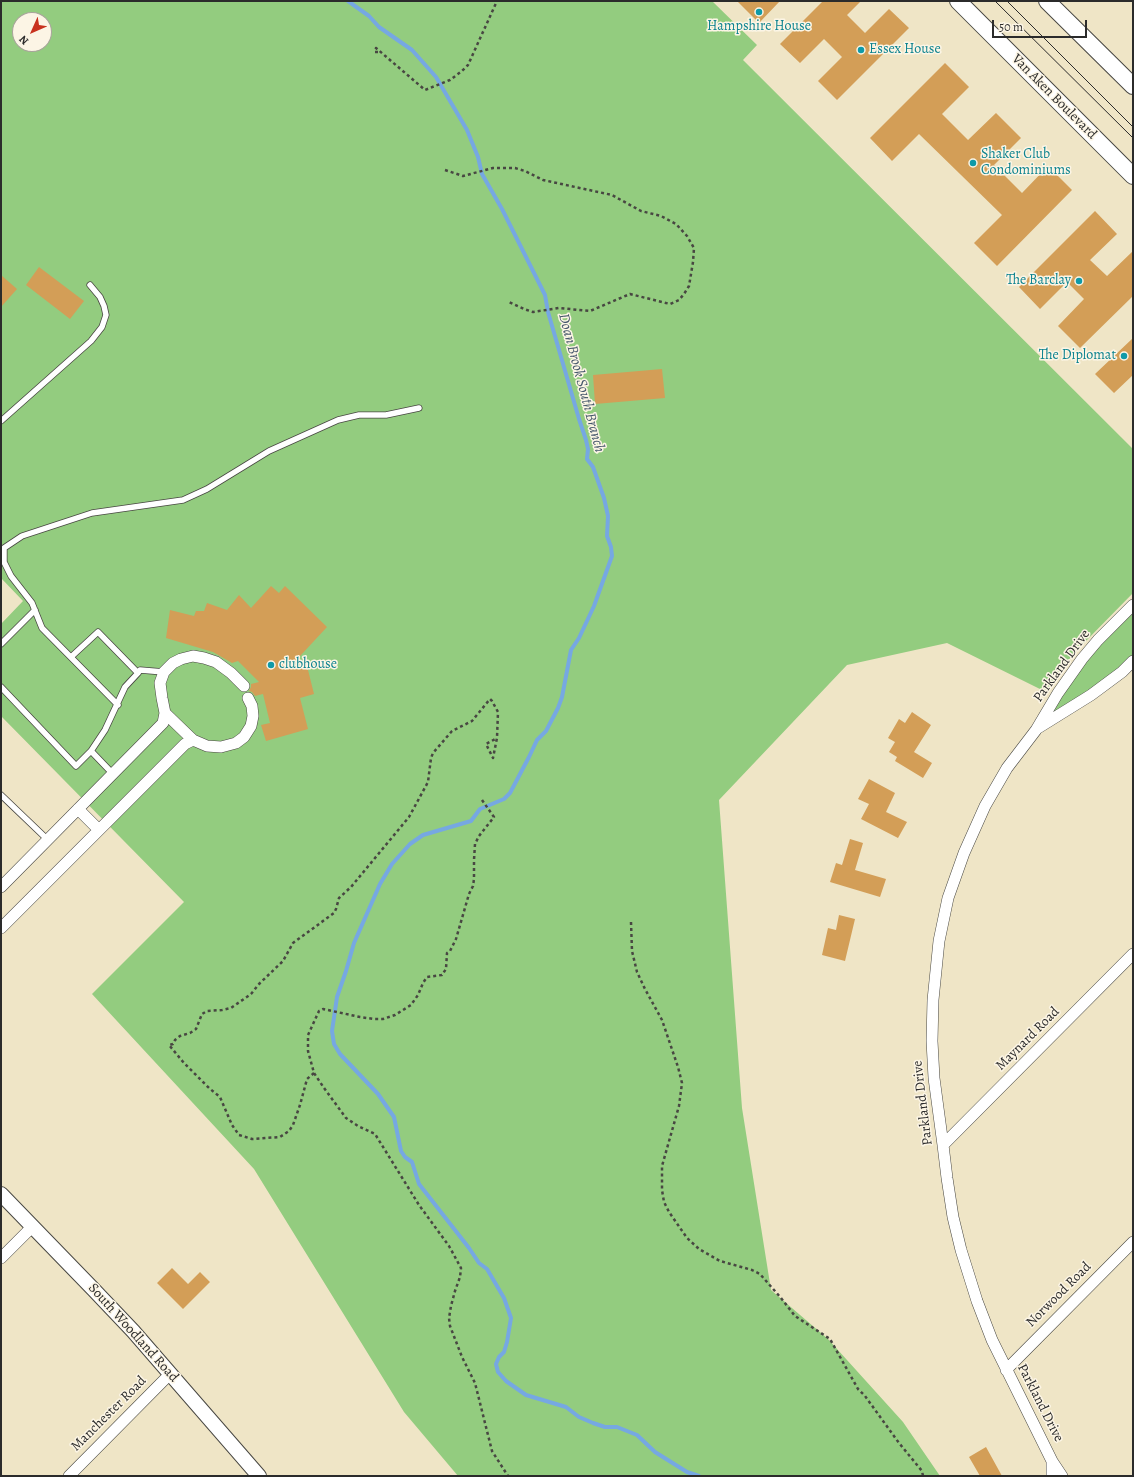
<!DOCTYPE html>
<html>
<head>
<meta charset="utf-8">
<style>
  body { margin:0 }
  #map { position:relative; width:1134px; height:1477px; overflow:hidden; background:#efe5c6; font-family:Alegreya,serif }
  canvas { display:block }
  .frame { position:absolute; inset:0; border:2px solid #2b2b2b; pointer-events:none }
  .north { position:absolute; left:12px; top:12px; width:40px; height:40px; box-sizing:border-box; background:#fcf5e5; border:1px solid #a8a49b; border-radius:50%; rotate:225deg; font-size:11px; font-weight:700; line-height:16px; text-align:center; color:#2b2b2b }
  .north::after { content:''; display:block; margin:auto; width:14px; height:18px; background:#c8321e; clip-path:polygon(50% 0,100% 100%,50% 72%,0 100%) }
  .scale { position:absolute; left:992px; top:20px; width:95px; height:18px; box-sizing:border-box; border:2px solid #2b2b2b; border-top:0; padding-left:5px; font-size:12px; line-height:14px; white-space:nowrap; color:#2b2b2b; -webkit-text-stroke:3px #fcf5e5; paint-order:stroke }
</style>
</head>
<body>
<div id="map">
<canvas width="1134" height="1477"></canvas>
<div class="frame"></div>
<div class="north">N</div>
<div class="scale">50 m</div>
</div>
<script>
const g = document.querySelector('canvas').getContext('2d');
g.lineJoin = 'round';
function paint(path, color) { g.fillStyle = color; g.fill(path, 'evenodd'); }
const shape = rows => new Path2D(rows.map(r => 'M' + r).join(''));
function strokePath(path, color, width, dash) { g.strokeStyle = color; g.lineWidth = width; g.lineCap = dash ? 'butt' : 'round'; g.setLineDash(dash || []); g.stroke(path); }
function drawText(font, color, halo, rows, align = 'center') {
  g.font = font + ' Alegreya,serif'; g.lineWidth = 3; g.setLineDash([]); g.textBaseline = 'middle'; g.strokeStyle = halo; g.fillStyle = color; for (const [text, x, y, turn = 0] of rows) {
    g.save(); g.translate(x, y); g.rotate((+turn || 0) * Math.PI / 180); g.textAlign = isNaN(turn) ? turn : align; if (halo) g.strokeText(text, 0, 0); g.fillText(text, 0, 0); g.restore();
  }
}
paint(shape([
  [1,1,712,1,757,45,743,60,1133,449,1133,593,1084,643,1062,667,1046,692,947,643,847,665,719,800,742,1108,771,1290,828,1339,903,1422,940,1476,458,1476,404,1412,254,1169,92,994,184,902,1,716,1,624,23,601,1,578],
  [20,20,44,20,44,44,20,44],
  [1133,605,1133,661,1036,730,1058,693]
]), '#93cc7f');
strokePath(shape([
  [348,1,369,16,379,27,412,50,436,77,467,130,478,157,482,174,502,209,545,295,548,312,579,419,586,440,588,449,587,459,593,467,604,498,608,516,607,536,611,547,612,556,594,606,579,638,571,650,562,697,558,708,546,731,537,740,529,757,510,793,504,799,480,809,471,821,423,835,410,844,392,864,380,884,354,943,346,971,337,997,332,1031,334,1044,340,1054,378,1094,394,1117,401,1151,405,1157,412,1162,419,1184,469,1248,479,1263,487,1269,504,1298,511,1318,507,1342,504,1352,499,1357,496,1364,498,1372,506,1381,526,1395,566,1407,579,1417,593,1423,605,1427,617,1427,637,1435,655,1452,687,1472,699,1476]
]), '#76a8e2', 4);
paint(shape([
  [737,1,780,1,759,23],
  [823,1,861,1,847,15,865,33,889,9,909,28,837,100,818,81,842,57,824,39,800,63,780,44],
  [945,63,969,87,942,114,968,140,996,113,1021,138,994,165,1022,193,1048,166,1072,190,997,266,974,243,1002,215,919,134,892,161,870,138],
  [1095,211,1117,234,1090,260,1107,276,1133,251,1133,296,1080,348,1058,326,1084,299,1067,282,1040,309,1019,287],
  [39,267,84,301,70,319,26,285],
  [1,275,17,289,1,307],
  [1133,338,1133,375,1114,393,1095,374],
  [662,369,665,398,595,404,593,375],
  [271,586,279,593,285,586,327,627,288,669,307,666,314,694,300,698,308,729,266,741,261,725,270,723,263,694,255,696,252,692,249,691,251,687,251,684,259,682,238,661,232,663,213,652,166,638,170,610,194,616,196,611,204,611,207,603,227,610,239,595,251,608],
  [912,712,931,725,914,752,932,763,923,778,895,761,897,757,889,752,895,742,888,738,899,719,905,723],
  [869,779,895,793,886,812,907,822,898,838,861,819,869,804,858,799],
  [850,839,863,843,855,870,886,879,880,897,830,882,836,863,842,865],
  [839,915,855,919,845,961,822,955,828,928,836,930],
  [172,1268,188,1284,200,1272,210,1282,183,1309,157,1283],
  [986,1447,1002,1476,980,1476,969,1457]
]), '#d39e57');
const service = shape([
  [1,421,91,341,102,327,106,315,104,306,100,297,90,285],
  [1,644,35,610],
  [71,657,98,632,138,673],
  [1,687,76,766,91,751],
  [118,705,42,628,32,603,11,576,4,562,4,548,22,536,92,513,183,500,207,489,269,451,338,420,359,415,386,415,419,408],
  [113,774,91,751,105,730,125,687,138,673,140,670,164,672],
  [1,795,48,840]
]);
const minor = shape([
  [244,686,231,673,216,662,204,658,193,656,181,659,173,663,164,672,160,683,162,698,165,713,193,740,207,746,221,747,236,743,244,737,251,726,253,716,252,706,248,698],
  [1038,728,1091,695,1122,672,1133,661],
  [78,809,99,830],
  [1,887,163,723,165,713],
  [1,928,185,744,193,740],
  [943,1145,1133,954],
  [1,1258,33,1226],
  [1006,1370,1133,1242],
  [1052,1461,1062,1476],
  [69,1476,170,1374],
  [1052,1476,1052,1461,992,1340,977,1301,961,1250,953,1217,947,1178,943,1145,934,1078,932,1041,933,1000,939,941,948,898,964,853,985,806,1007,768,1036,730,1058,693,1082,659,1098,640,1133,605]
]);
const tertiary = shape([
  [1,1194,94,1290,133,1331,259,1476]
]);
const secondary = shape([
  [958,1,1133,176],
  [1047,1,1133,86]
]);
strokePath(service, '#484742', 7);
strokePath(minor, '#484742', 12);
strokePath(tertiary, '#484742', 16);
strokePath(secondary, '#484742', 18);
strokePath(shape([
  [378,52,375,52,376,48,425,90,450,80,462,71,468,65,497,1],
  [445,170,463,176,493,168,515,168,525,171,543,180,612,195,641,211,661,216,676,224,687,236,694,248,693,262,689,286,684,294,679,300,670,304,630,294,590,311,559,308,533,312,524,309,509,302],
  [482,800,494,817,479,836,475,844,474,860,474,879,473,886,469,894,456,939,450,951,447,953,446,969,442,975,427,977,423,983,418,995,411,1005,395,1015,383,1019,374,1019,360,1017,323,1009,319,1011,308,1035,308,1051,314,1073,324,1088,346,1118,358,1126,375,1134,419,1205,449,1246,461,1268,460,1277,455,1291,451,1306,449,1318,450,1326,462,1357,475,1383,492,1451,508,1476],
  [631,922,632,951,637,972,645,989,662,1020,678,1067,682,1083,679,1106,662,1166,662,1190,664,1202,669,1212,687,1238,699,1249,720,1261,752,1270,760,1274,781,1298,795,1316,830,1339,858,1389,865,1396,899,1443,922,1471,923,1476],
  [314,1073,307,1079,300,1105,293,1125,289,1131,280,1137,252,1139,239,1135,232,1125,220,1097,209,1088,184,1063,169,1045,173,1044,175,1040,180,1036,190,1033,196,1029,202,1014,207,1011,222,1010,231,1008,251,994,259,984,283,961,293,943,334,913,336,909,339,898,351,887,409,817,428,782,431,758,433,753,452,731,472,721,490,699,492,701,498,712,497,738,493,758,486,744,497,738]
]), '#484742', 2.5, [3, 3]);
strokePath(service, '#fff', 5.5);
strokePath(minor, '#fff', 11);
strokePath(tertiary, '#fff', 14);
strokePath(secondary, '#fff', 16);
strokePath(shape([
  [995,1,1133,138],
  [1007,1,1133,127]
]), '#2b2b2b', 1);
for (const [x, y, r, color] of [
  [759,12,4,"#0f9aa8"],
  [861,50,4,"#0f9aa8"],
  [973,163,4,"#0f9aa8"],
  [1079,281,4,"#0f9aa8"],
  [1124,356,4,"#0f9aa8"],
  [271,665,4,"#0f9aa8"]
]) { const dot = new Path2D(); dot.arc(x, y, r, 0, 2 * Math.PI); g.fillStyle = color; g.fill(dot); strokePath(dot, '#fcf5e5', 1.5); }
drawText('14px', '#0d838f', '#fcf5e5', [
  ["Hampshire House",759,27,"center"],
  ["Essex House",869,50],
  ["Shaker Club",981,155],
  ["Condominiums",981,171],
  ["The Barclay",1071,281,"right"],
  ["The Diplomat",1116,356,"right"],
  ["clubhouse",279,665]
], 'left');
drawText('14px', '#2b2b2b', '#fcf5e5', [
  ["Van Aken Boulevard",1054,97,45],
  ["Parkland Drive",1062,666,-54],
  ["Maynard Road",1028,1039,-45],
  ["Parkland Drive",923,1103,-97],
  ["Norwood Road",1059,1295,-45],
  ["South Woodland Road",133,1333,48],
  ["Parkland Drive",1040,1403,63],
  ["Manchester Road",109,1414,-45]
]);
drawText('italic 15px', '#45576b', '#fcf5e5', [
  ["Doan Brook South Branch",581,383,75]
]);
</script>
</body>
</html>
